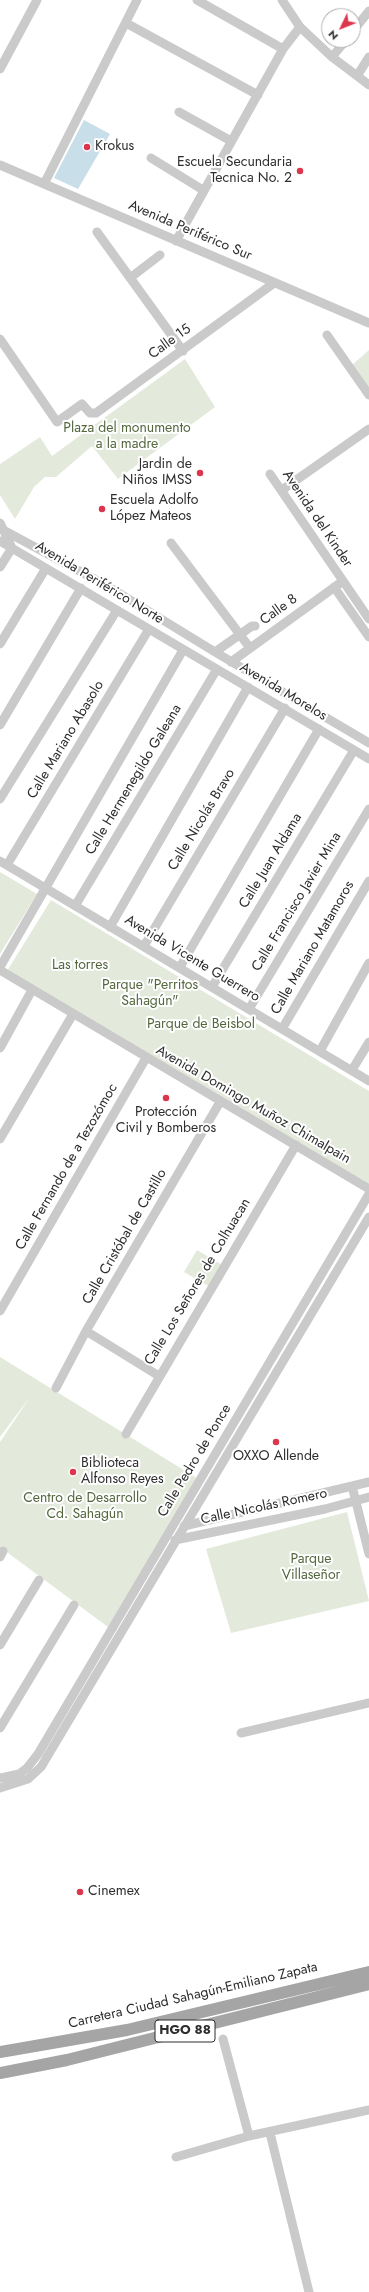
<!DOCTYPE html>
<html>
<head>
<meta charset="utf-8">
<style>
  body { margin:0 }
  #map { position:relative; width:369px; height:2292px; overflow:hidden; background:#fff; font-family:Jost,sans-serif }
  canvas { display:block }
  .north { position:absolute; left:321px; top:8px; width:40px; height:40px; box-sizing:border-box; background:#fff; border:1px solid #ababab; border-radius:50%; rotate:227deg; font-size:11px; font-weight:700; line-height:16px; text-align:center; color:#2d2d2d }
  .north::after { content:''; display:block; margin:auto; width:14px; height:18px; background:#dc364e; clip-path:polygon(50% 0,100% 100%,50% 72%,0 100%) }
</style>
</head>
<body>
<div id="map">
<canvas width="369" height="2292"></canvas>
<div class="north">N</div>
</div>
<script>
const g = document.querySelector('canvas').getContext('2d');
g.lineJoin = 'round';
function paint(path, color) { g.fillStyle = color; g.fill(path, 'evenodd'); }
const shape = rows => new Path2D(rows.map(r => 'M' + r).join(''));
function strokePath(path, color, width, dash) { g.strokeStyle = color; g.lineWidth = width; g.lineCap = dash ? 'butt' : 'round'; g.setLineDash(dash || []); g.stroke(path); }
function drawText(font, color, halo, rows, align = 'center') {
  g.font = font + ' Jost,sans-serif'; g.lineWidth = 4; g.setLineDash([]); g.textBaseline = 'middle'; g.strokeStyle = halo; g.fillStyle = color; for (const [text, x, y, turn = 0] of rows) {
    g.save(); g.translate(x, y); g.rotate((+turn || 0) * Math.PI / 180); g.textAlign = isNaN(turn) ? turn : align; if (halo) g.strokeText(text, 0, 0); g.fillText(text, 0, 0); g.restore();
  }
}
paint(shape([
  [369,350,369,389,352,365],
  [185,359,215,407,118,479,92,446,56,477,45,477,34,487,15,519,0,495,0,464,40,437,52,456],
  [0,872,37,894,0,954],
  [51,900,369,1091,369,1183,367,1186,7,971],
  [197,1250,224,1266,210,1287,184,1272],
  [0,1357,200,1480,112,1630,0,1547,0,1442,30,1397,0,1437],
  [347,1512,369,1601,231,1633,206,1549]
]), '#e4eadb');
paint(shape([
  [84,120,110,134,78,189,54,178]
]), '#c8dee9');
strokePath(shape([
  [197,0,283,49],
  [282,0,300,27,332,57,369,85],
  [126,23,258,95],
  [353,31,369,11],
  [332,57,346,40],
  [0,69,37,0],
  [357,76,369,57],
  [179,112,231,141],
  [151,158,203,190],
  [0,165,369,323],
  [44,184,137,0],
  [97,232,183,351],
  [176,241,283,49,300,27],
  [130,278,160,255],
  [327,335,369,395],
  [0,339,57,422,82,404,90,413,96,413,274,283],
  [270,474,369,619],
  [282,490,369,429],
  [0,523,12,548,0,567],
  [5,531,109,587,215,652,369,743],
  [0,541,369,759],
  [171,543,250,648],
  [334,587,369,637],
  [0,644,46,568],
  [215,652,252,626,255,626],
  [231,662,343,581],
  [0,725,81,588],
  [0,799,117,610],
  [0,861,369,1081],
  [7,865,149,629],
  [75,906,217,669],
  [110,927,248,687],
  [144,946,285,708],
  [0,967,183,650],
  [180,967,319,729],
  [0,970,369,1189],
  [212,987,354,750],
  [249,1009,369,809],
  [282,1029,369,881],
  [0,1048,32,990],
  [320,1051,369,963],
  [352,1070,369,1042],
  [0,1139,73,1014],
  [0,1311,146,1058],
  [86,1331,159,1376],
  [56,1388,86,1331,220,1102],
  [126,1434,296,1145],
  [352,1486,369,1554],
  [184,1526,369,1482],
  [175,1540,325,1509,369,1497],
  [0,1557,3,1551],
  [0,1645,39,1580],
  [0,1728,74,1605],
  [241,1733,369,1703],
  [0,1778,19,1774,27,1768,38,1754,369,1194],
  [0,1788,28,1779,41,1767,369,1217],
  [223,2039,249,2136],
  [270,2133,309,2292],
  [176,2157,249,2136,369,2110]
]), '#cacaca', 9);
strokePath(shape([
  [0,2052,127,2030,369,1972],
  [0,2073,67,2060,369,1984]
]), '#a5a5a5', 12);
for (const [x, y, r, color] of [
  [87,147,4,"#dc364e"],
  [300,171,4,"#dc364e"],
  [200,473,4,"#dc364e"],
  [102,509,4,"#dc364e"],
  [166,1098,4,"#dc364e"],
  [276,1442,4,"#dc364e"],
  [73,1472,4,"#dc364e"],
  [80,1892,4,"#dc364e"]
]) { const dot = new Path2D(); dot.arc(x, y, r, 0, 2 * Math.PI); g.fillStyle = color; g.fill(dot); strokePath(dot, '#fff', 1.5); }
for (const [x, y, w] of [
  [185,2031,60]
]) { const box = new Path2D(); box.roundRect(x - w / 2, y - 11, w, 22, 3); g.fillStyle = '#fff'; g.fill(box); strokePath(box, '#2d2d2d', 1); }
drawText('bold 13px', '#2d2d2d', null, [
  ["HGO 88",185,2031]
]);
drawText('14px', '#2d2d2d', '#fff', [
  ["Krokus",95,147],
  ["Escuela Secundaria",292,163,"right"],
  ["Tecnica No. 2",292,179,"right"],
  ["Jardin de",192,465,"right"],
  ["Niños IMSS",192,481,"right"],
  ["Escuela Adolfo",110,501],
  ["López Mateos",110,517],
  ["Protección",166,1113,"center"],
  ["Civil y Bomberos",166,1129,"center"],
  ["OXXO Allende",276,1457,"center"],
  ["Biblioteca",81,1464],
  ["Alfonso Reyes",81,1480],
  ["Cinemex",88,1892]
], 'left');
drawText('14px', '#2d2d2d', '#fff', [
  ["Avenida Periférico Sur",190,231,23],
  ["Calle 15",170,342,-36],
  ["Avenida del Kinder",317,519,56],
  ["Avenida Periférico Norte",99,583,31],
  ["Calle 8",279,610,-36],
  ["Avenida Morelos",283,692,31],
  ["Calle Mariano Abasolo",66,740,-59],
  ["Calle Hermenegildo Galeana",134,780,-59],
  ["Calle Nicolás Bravo",202,820,-59],
  ["Calle Juan Aldama",271,861,-59],
  ["Calle Francisco Javier Mina",297,902,-59],
  ["Calle Mariano Matamoros",313,948,-60],
  ["Avenida Vicente Guerrero",192,959,31],
  ["Avenida Domingo Muñoz Chimalpain",253,1105,30],
  ["Calle Fernando de a Tezozómoc",67,1167,-60],
  ["Calle Cristóbal de Castillo",125,1237,-60],
  ["Calle Los Señores de Colhuacan",198,1282,-59],
  ["Calle Pedro de Ponce",195,1461,-59],
  ["Calle Nicolás Romero",264,1507,-12],
  ["Carretera Ciudad Sahagún-Emiliano Zapata",193,1996,-13]
]);
drawText('14px', '#53663d', '#fff', [
  ["Plaza del monumento",127,429],
  ["a la madre",127,445],
  ["Las torres",80,966],
  ["Parque \"Perritos",150,986],
  ["Sahagún\"",150,1002],
  ["Parque de Beisbol",201,1025],
  ["Centro de Desarrollo",85,1499],
  ["Cd. Sahagún",85,1515],
  ["Parque",311,1560],
  ["Villaseñor",311,1576]
]);
</script>
</body>
</html>
